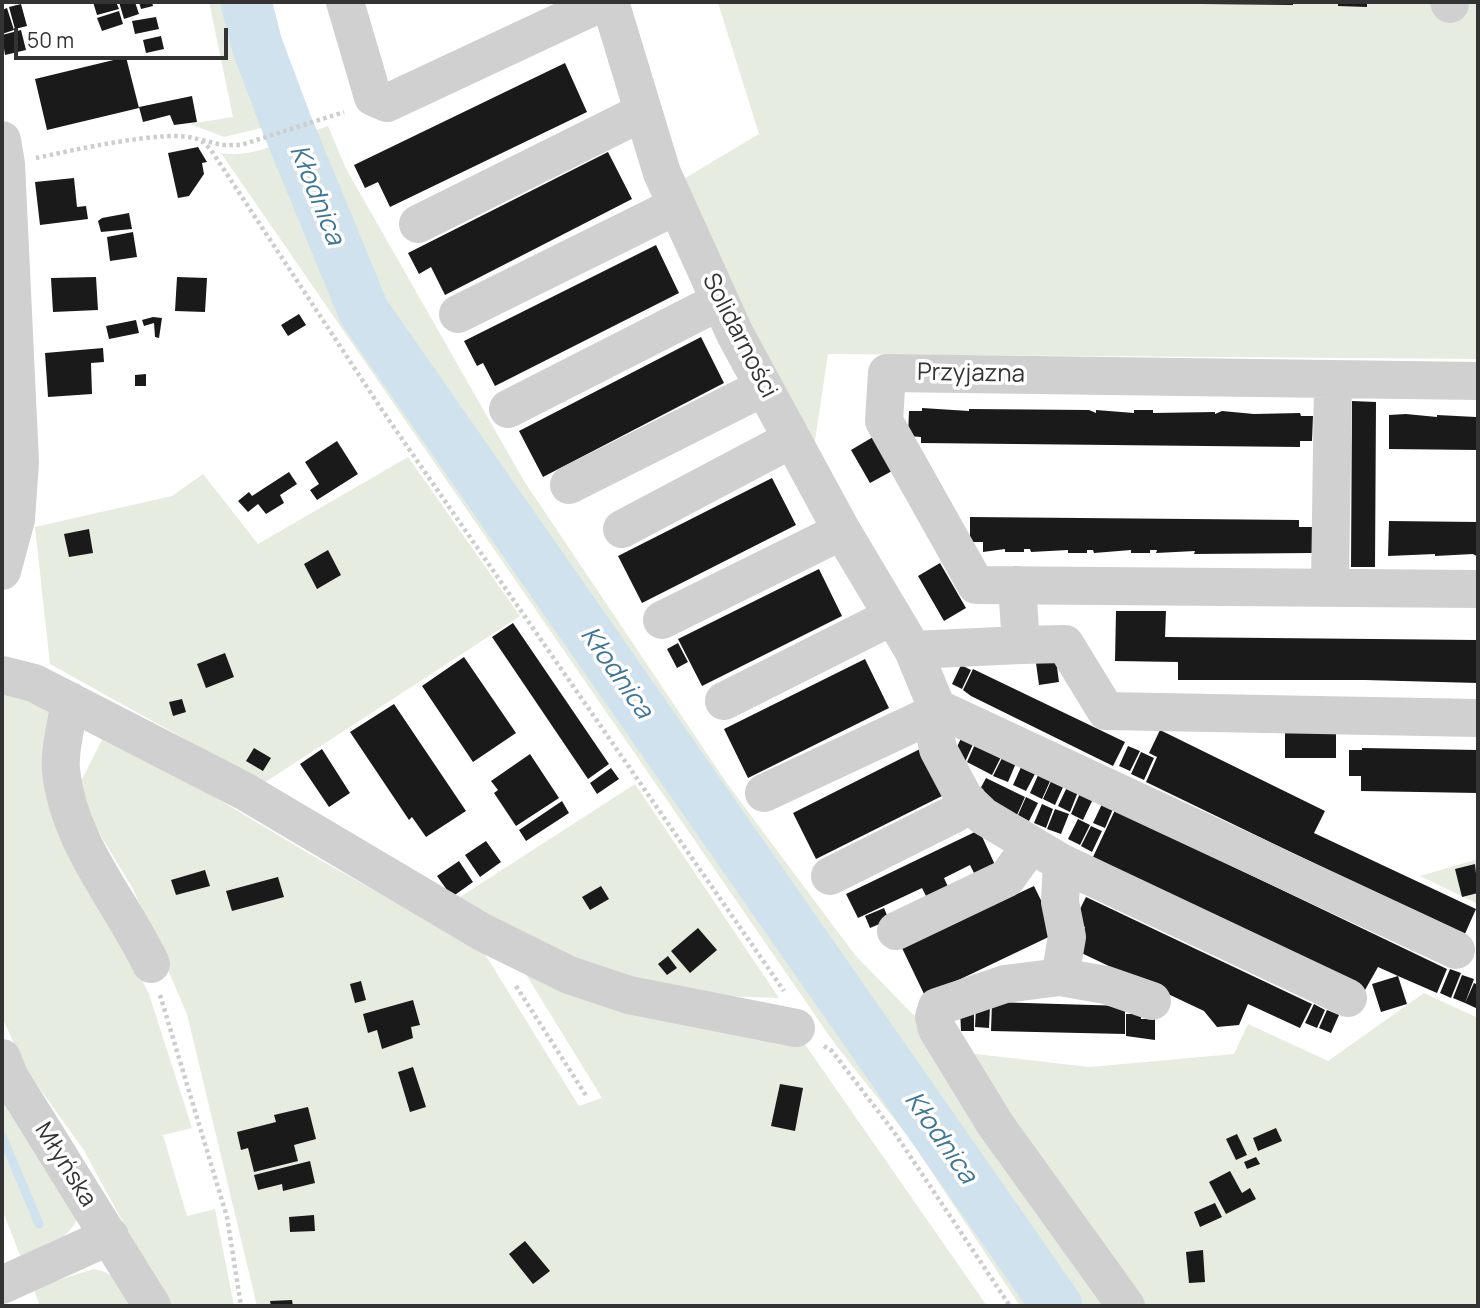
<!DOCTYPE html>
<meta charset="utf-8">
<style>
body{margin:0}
#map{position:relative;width:1480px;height:1308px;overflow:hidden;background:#fff;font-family:Manrope,sans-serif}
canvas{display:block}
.frame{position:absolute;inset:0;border:4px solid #333;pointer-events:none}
.scale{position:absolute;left:14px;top:28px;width:214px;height:32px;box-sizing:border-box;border:4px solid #333;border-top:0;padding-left:9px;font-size:21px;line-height:24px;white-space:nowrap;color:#333;-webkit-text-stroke:5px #fff;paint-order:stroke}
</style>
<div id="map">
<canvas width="1480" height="1308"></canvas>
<div class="frame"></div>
<div class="scale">50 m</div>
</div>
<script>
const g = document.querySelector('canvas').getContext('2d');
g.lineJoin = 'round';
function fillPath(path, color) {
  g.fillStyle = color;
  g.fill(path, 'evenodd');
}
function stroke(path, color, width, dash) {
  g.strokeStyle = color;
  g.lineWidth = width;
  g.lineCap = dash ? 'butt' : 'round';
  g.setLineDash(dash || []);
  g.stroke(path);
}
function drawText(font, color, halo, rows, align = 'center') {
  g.font = font + ' Manrope,sans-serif';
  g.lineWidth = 7;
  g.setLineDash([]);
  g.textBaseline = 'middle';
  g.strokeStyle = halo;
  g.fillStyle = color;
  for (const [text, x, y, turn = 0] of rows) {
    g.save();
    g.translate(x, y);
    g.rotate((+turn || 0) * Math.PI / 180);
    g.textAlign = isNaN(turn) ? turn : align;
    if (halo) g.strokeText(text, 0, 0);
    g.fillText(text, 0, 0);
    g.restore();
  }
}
fillPath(new Path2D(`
 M209,2H239L278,124L224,137L190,124L233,117Z
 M1461,2H1478V359L828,354L813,454L680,181L759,134L718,3Z
 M328,126L345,167L524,481L726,782L855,955L937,1039L1113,1306H1076L741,820L384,312L347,240L305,134Z
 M285,142L355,311L1048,1306H1020L910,1139L835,1044L221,153C243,157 265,149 285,142Z
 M408,457L520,616L264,783L50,664L35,527L172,496L203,474L258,544Z
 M2,687L58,708L102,900L149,994L192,1128L163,1135L187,1216L215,1209L234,1306H169L83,1149L25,1068L2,1017Z
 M106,732L313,856L483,951L579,1106L602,1098L516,958L804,1043L987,1306H257L187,1014L133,889L83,806L79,785Z
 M635,784L779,998L691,995L588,964L457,899Z
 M1478,859V904L1420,876Z
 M1424,993L1478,1018V1306H1136L949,1051L1090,1067L1234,1054L1248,1024L1328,1061Z
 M2,1101L77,1220C65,1242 44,1248 21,1258L2,1209Z
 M94,1269C116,1273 123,1288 134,1306H40L33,1288Z`), '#e6ecdf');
stroke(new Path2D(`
 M2,1136L39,1224`), '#cfe2ee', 9);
stroke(new Path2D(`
 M246,2L257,45L287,125L364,312L1057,1306`), '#cfe2ee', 51);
fillPath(new Path2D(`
 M93,2H116L119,9L97,15Z
 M119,2H135L139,14L124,19Z
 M139,2H152L153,6L141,9Z
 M1202,2H1293V5L1202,4Z
 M1338,2H1367V7L1338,6Z
 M21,4L27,26L15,29L9,7Z
 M7,8L14,30L2,34V10Z
 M119,11L123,24L102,31L97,18Z
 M156,17L159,29L135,34L132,21Z
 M21,30L26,50L5,55L2,35Z
 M161,36L164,49L146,53L143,40Z
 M126,57L139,108L47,130L35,79Z
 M565,63L587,112L390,207L378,182L365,188L354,165Z
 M192,96L197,122L174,125L170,115L143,122L139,107Z
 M198,147L207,162L202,163L204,174L189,196L178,198L168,153Z
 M608,152L632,199L445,295L431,267L419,274L408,253Z
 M74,178L77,207L86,206L88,219L40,225L35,182Z
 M129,213L132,229L101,232L98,221L102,218Z
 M133,232L137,257L110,261L107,237Z
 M656,245L679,293L495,386L483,363L477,366L464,341Z
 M96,277L98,310L53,312L51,278Z
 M177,277L207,278L205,312L175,311Z
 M299,314L306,325L288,336L281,325Z
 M153,317L162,318L159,338L155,337L154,323L144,326L142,320Z
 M136,320L139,333L109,339L106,326Z
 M701,337L724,383L543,477L519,431Z
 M103,348L104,362L91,363L92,394L48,397L45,353Z
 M146,374V386H135V375Z
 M1352,401L1376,402L1375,567H1351Z
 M922,408L969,411V409L1089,410L1096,413V410L1134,413V410H1153V413L1215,412V414L1222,411L1254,414L1300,413L1301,416H1313L1312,441H1300V447L921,443V437L908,436L909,411H922Z
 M1406,414L1437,417V415L1476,417L1478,415V450L1389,449V415Z
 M873,437L892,471L870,483L851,450Z
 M337,441L358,474L317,500L310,490L319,484L305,462Z
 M289,472L297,484L280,495L284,503L266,514L258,504L248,512L238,501L249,492L252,496Z
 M772,478L796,525L642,603L618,556Z
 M970,517L1299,520V527H1312V553L1194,554L1195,551L1156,553L1157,550H1150V553H1131V550L1094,553L1093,550H1087V553H1068V550L1031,552L1030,549H1024V552H1005V549L983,552V542H970Z
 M1389,521L1478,522V557L1473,554L1435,556V554L1388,556Z
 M89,529L93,553L69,557L64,534Z
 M328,550L341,575L317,589L304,564Z
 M940,563L966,608L944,621L918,576Z
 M819,569L842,616L702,686L678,639Z
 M1116,611H1166L1165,637L1478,640V683L1365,680H1178V662L1115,661Z
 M513,623L609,764L588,779L492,637Z
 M678,643L688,662L677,668L667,649Z
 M225,653L234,677L206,688L197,664Z
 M464,657L516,733L473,762L422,686Z
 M865,659L889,708L748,778L724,729Z
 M1056,660L1059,682L1039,685L1036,663Z
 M961,665L971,670L962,689L952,684Z
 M973,669L1125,742L1113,766L971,696L963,690Z
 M182,699L186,712L173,716L169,702Z
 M394,704L466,811L426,837L412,817L409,820L350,732Z
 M1160,730L1325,811L1314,833L1476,909L1464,936L1146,782L1157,757L1149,753Z
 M1285,733H1336V758H1285Z
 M962,736L974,742L965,762L953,756Z
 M976,742L1002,755L992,775L967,762Z
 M1128,746L1140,751L1130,771L1119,766Z
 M924,747L948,793L816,859L793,813Z
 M254,748L271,758L263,771L246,761Z
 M1362,748L1478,750V793L1361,791V776H1349V750H1362Z
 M322,749L350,793L329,807L300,764Z
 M1141,752L1154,758L1144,780L1131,774Z
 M530,754L559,798L516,826L494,793L498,790L491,781Z
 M1003,756L1016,763L1008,782L993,776Z
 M1022,765L1036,772L1026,791L1013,785Z
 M611,768L619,779L597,794L590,783Z
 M1039,773L1051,779L1042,799L1030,793Z
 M986,778L1025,797L1017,815L977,795Z
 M1052,779L1064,785L1055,805L1043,799Z
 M1067,787L1078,792L1070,812L1058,806Z
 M1080,793L1093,799L1083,820L1071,814Z
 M1026,797L1038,803L1029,821L1018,815Z
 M562,801L569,813L526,841L519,830Z
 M1042,804L1053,809L1046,828L1034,823Z
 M1102,804L1113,809L1105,828L1093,823Z
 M1055,809L1069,814L1061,834L1047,829Z
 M1115,810L1447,969L1437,993L1398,976L1407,1004L1381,1012L1372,984L1398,976L1378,967L1365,990L1093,857Z
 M1078,819L1090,825L1080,845L1068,839Z
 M1091,826L1102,831L1092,852L1081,846Z
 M979,830L996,867L976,877L970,865L944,878L949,889L928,900L922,888L858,918L846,894Z
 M486,841L501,862L480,877L465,855Z
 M459,861L473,882L452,897L437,876Z
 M1475,864L1478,893L1462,897L1455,869Z
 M205,870L210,886L176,895L171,880Z
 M278,877L284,897L232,911L226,891Z
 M601,886L609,899L590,910L582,897Z
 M1034,886L1057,933L925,996L902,948Z
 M1086,897L1312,1004L1300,1028L1248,1004L1239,1025L1217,1027L1204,1011L1075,950L1085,927L1074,921Z
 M884,908L889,920L870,928L865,916Z
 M698,928L717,950L690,973L671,951Z
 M668,956L677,968L667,975L658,964Z
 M1450,969L1461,973L1451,998L1440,993Z
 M1462,975L1474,979L1465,1003L1453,998Z
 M361,981L366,1000L355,1003L350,984Z
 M1474,983L1478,985V1009L1465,1003Z
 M413,1000L420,1025L411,1027L413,1038L382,1049L377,1030L368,1033L363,1014Z
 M992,1002L1125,1006V1034L991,1031Z
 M1314,1004L1325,1010L1317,1028L1305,1023Z
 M976,1006H990L989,1028L975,1027Z
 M960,1009L974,1010V1031H961Z
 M1327,1010L1339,1015L1331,1033L1319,1028Z
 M1126,1014H1141V1019H1155V1040L1126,1036Z
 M413,1067L426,1107L410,1112L398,1072Z
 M780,1084L803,1088L795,1131L771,1126Z
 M308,1107L316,1139L294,1145L298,1161L254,1172L248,1148L241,1150L237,1132L276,1122L274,1115Z
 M1276,1128L1282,1141L1258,1151L1253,1138Z
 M1237,1134L1247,1155L1236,1160L1226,1139Z
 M1256,1157L1260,1164L1247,1169L1244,1162Z
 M310,1161L315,1183L283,1191L282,1184L258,1190L254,1175Z
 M1230,1171L1242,1193L1250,1188L1256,1199L1226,1214L1209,1182Z
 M1215,1203L1222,1217L1200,1227L1194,1212Z
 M314,1215L315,1231L290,1232L289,1217Z
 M525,1241L550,1271L533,1284L509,1254Z
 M1203,1250L1205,1282L1189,1283L1186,1252Z
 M292,1300L293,1306H271L270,1301Z`), '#1a1a1a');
stroke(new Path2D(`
 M202,140L222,145H241L344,112
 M36,158C70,151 168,128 197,139C204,141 209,148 213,153L382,410L784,991
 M516,986L587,1097
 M160,995L227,1217L241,1306
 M824,1046L832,1051L894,1132L1010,1306`), '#cdcdcd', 4.5, [3.5, 3.5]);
stroke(new Path2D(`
 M345,2L373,97L387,103L603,2
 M610,2L662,173L735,334L842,531L913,650L937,708L1456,950
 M1449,2L1450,4
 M2,140L6,164L20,462L16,519L2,571
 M418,224L643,112
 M458,314L676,206
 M1478,381L887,373L884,421L976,585L1478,589
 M508,409L720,301
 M569,485L764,387
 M622,529L792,439
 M1017,585L1021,645L1065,644L1106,711L1478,718
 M1330,585L1333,379
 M662,620L842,531
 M913,650L1021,645
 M2,675L34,683L244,791L482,932L569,975L629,995L796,1028
 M70,701C67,723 59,749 61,770C68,843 121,901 151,964
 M724,701L893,616
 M937,708L931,715L938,749L964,798L983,816L1062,863L1348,998
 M764,793L931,715
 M1062,863L1060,902L1067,937L1060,977L1005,984L937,1007L934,1017L937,1029L995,1124L1126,1306
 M830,876L956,813L969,802
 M896,931L1007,878L1030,846
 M1060,977L1106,985L1152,1001
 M2,1058L9,1076L152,1306
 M2,1285L110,1236`), '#d0d0d0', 38);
drawText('24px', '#333', '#fff', [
 ["Solidarności",739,336,63],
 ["Przyjazna",971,374,1],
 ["Młyńska",65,1165,58]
]);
drawText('italic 26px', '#3f7597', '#fff', [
 ["Kłodnica",316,195,68],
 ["Kłodnica",616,673,55],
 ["Kłodnica",940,1138,55]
]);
</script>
